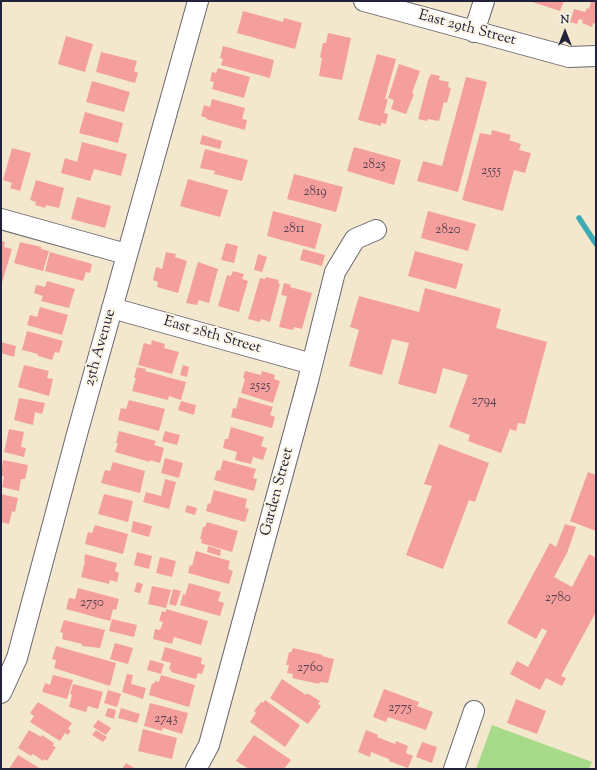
<!DOCTYPE html>
<style>
body{margin:0}
#map{position:relative;width:597px;height:770px;overflow:hidden;background:#f3e8ce;font-family:"Sorts Mill Goudy",serif}
canvas{display:block}
.frame{position:absolute;inset:0;border:2px solid #22223b;pointer-events:none}
.north{position:absolute;left:545px;top:12px;width:40px;height:40px;-webkit-text-stroke:3px #fcf5e5;paint-order:stroke;rotate:0deg;font-size:11px;font-weight:700;line-height:16px;text-align:center;color:#22223b}
.north::after{content:'';display:block;margin:auto;width:14px;height:18px;background:#22223b;clip-path:polygon(50% 0,100% 100%,50% 72%,0 100%)}
</style>
<div id="map">
<canvas width="597" height="770"></canvas>
<div class="frame"></div>
<div class="north">N</div>
</div>
<script>
const g = document.querySelector('canvas').getContext('2d');
g.lineJoin = 'round';
function fillPath(path, color) {
  g.fillStyle = color;
  g.fill(path, 'evenodd');
}
function stroke(path, color, width, dash) {
  g.strokeStyle = color;
  g.lineWidth = width;
  g.lineCap = dash ? 'butt' : 'round';
  g.setLineDash(dash || []);
  g.stroke(path);
}
function drawText(font, color, halo, rows, align = 'center') {
  g.font = font + ' "Sorts Mill Goudy",serif';
  g.lineWidth = 4;
  g.setLineDash([]);
  g.textBaseline = 'middle';
  g.strokeStyle = halo;
  g.fillStyle = color;
  for (const [text, x, y, turn = 0] of rows) {
    g.save();
    g.translate(x, y);
    g.rotate((+turn || 0) * Math.PI / 180);
    g.textAlign = isNaN(turn) ? turn : align;
    if (halo) g.strokeText(text, 0, 0);
    g.fillText(text, 0, 0);
    g.restore();
  }
}
fillPath(new Path2D(`
 M492,725L592,762L589,769H476Z`), '#a7da89');
stroke(new Path2D(`
 M579,218L596,244`), '#3aabb5', 5.5);
fillPath(new Path2D(`
 M529,1H564L560,11Z
 M591,1H596V24L593,23L592,27L582,23L583,20L579,19L577,24L570,22L574,9L585,12L587,8L589,9Z
 M243,11L283,22L284,18L302,23L295,49L237,33Z
 M328,33L351,38L342,80L319,76L322,58L320,57L323,43H326Z
 M66,36L93,44L85,72L58,64Z
 M223,46L274,60L270,78L221,65L223,59L220,58Z
 M101,52L137,61L134,71L138,73L135,83L96,72Z
 M377,54L396,59L385,99H388L384,113L388,114L386,124L381,123V126L358,120Z
 M399,64L420,71L412,93L414,94L406,114L391,109L394,100L388,98Z
 M218,68L250,77L244,98L212,89L214,82L210,81L212,72L216,73Z
 M431,74L440,76L439,80L449,82L448,87L451,88L447,103L444,102L439,121L428,119L427,121L418,119L429,77H430Z
 M466,77L487,82L458,192L417,181L423,161L442,166Z
 M92,81L130,92L124,112L86,102Z
 M212,99L245,108L242,119L247,120L245,130L206,119L207,118L201,116L204,105L210,107Z
 M85,112L123,123L118,143L79,133Z
 M492,130L511,135L509,140L521,144L519,150L531,153L525,173L514,170L503,211L462,200L480,133L491,135Z
 M202,135L222,141L220,149L200,144Z
 M82,142L127,154L121,176L94,169L90,181L61,173L65,158L77,162Z
 M354,147L401,160L394,185L347,171Z
 M12,148L31,153L20,191L10,188L12,183L3,180Z
 M205,149L248,160L242,181L214,174L215,171L200,168Z
 M294,174L343,187L336,212L287,199Z
 M188,179L228,190L220,217L180,206Z
 M36,180L64,188L59,208L46,205L45,208L35,205L36,202L30,200Z
 M77,197L111,206L105,228L71,219Z
 M273,211L322,224L315,249L267,236Z
 M428,211L476,224L468,251L421,238Z
 M1,241L5,242L4,247L12,249L1,286Z
 M20,242L41,247V249L49,251L43,271L14,263Z
 M226,243L238,246L234,263L221,260Z
 M303,249L325,255L322,266L300,260Z
 M415,251L463,264L456,289L408,276Z
 M50,252L92,264L90,273L86,272L83,281L45,271Z
 M166,252L176,254L175,257L187,261L178,293L157,287L158,282L153,280L156,267L162,269Z
 M258,254L267,257L262,272L254,270Z
 M198,262L218,269L209,303L199,300L197,305L186,303Z
 M233,271L244,274L242,279L248,281L239,312L218,306L227,275L231,276Z
 M266,277L279,280L278,283L280,284L270,322L261,319L260,322L248,319L260,278L265,279Z
 M47,281L75,289L69,308L41,301L43,296L34,293L36,285L45,287Z
 M284,283L291,285L290,287L312,293L302,329L294,327L293,330L279,327L287,296L281,295Z
 M425,288L501,309L496,328L547,342L525,424L518,423L516,431L510,429L501,453L468,441L470,435L449,427L468,375L443,368L436,394L398,384L409,343L392,339L382,375L349,366L359,330L350,327L359,296L419,312Z
 M40,307L68,315L62,335L27,325L30,315L37,317Z
 M27,331L63,341L59,353L55,352L52,360L38,356V354L22,350Z
 M152,340L165,344L164,348L179,352L172,374L138,365L144,343L151,345Z
 M1,342L16,346L14,357L1,353Z
 M24,365L49,371L47,378L53,379L49,396L18,387Z
 M183,365L189,367L187,377L180,375Z
 M137,367L146,369L145,371L186,382L181,400L169,396L168,400L132,391L136,378H134Z
 M245,371L261,375L262,371L275,375L274,379L280,381L273,403L241,393L245,379L243,378Z
 M239,397L273,407L270,415L275,417L272,428L231,417L233,408L236,409Z
 M19,398L45,403L42,414L35,412L33,425L14,420Z
 M129,400L165,409L159,431L118,420L121,408L126,409Z
 M181,401L196,405L194,415L178,410Z
 M231,427L264,437L261,446L267,448L263,460L253,457L251,464L235,460L237,452L223,448L225,439H228Z
 M9,429L24,432L21,447L26,448L24,457L4,452Z
 M119,431L156,441L154,445L164,448L160,463L150,460V462L115,452L118,443H116Z
 M165,431L180,435L177,445L162,441Z
 M439,444L489,463L475,502L469,500L443,569L406,555L432,486L424,484Z
 M165,458L183,463L179,478L161,473Z
 M3,460L28,465L25,479H21L19,491L2,487L4,476H1Z
 M223,460L256,469L253,478L257,479L254,491L214,480L217,470L220,471Z
 M113,462L145,471L140,493L101,483L105,470L110,471Z
 M588,472L596,475V531L570,521Z
 M165,479L176,482L169,509L143,502L146,492L161,496Z
 M214,490L247,499L245,508L249,509L245,522L206,511L208,503L210,504Z
 M1,494L18,498L15,512L12,511L9,524L1,522Z
 M104,494L133,501L128,522L98,514Z
 M187,505L197,508L195,515L185,512Z
 M133,521L152,526L149,537L131,532Z
 M207,522L238,531L232,552L201,543L202,539H200L203,527H205Z
 M565,524L576,527L567,553L554,577L572,587L589,554L596,558V612L561,676L566,678L562,686L546,678L540,690L510,674L517,661L528,667L547,631L542,628L536,639L507,623L550,543L556,547Z
 M95,525L128,534L123,554L85,544L88,532L92,533Z
 M208,546L221,550L220,556L207,552Z
 M196,551L230,561L228,569L233,571L229,584L188,573L190,565L192,566Z
 M137,552L152,556L149,569L134,565Z
 M85,554L117,563L115,571L119,573L117,582L110,580L109,584L81,577L85,561H84Z
 M160,557L176,561L172,577L156,573Z
 M137,582L143,584L140,593L134,592Z
 M189,583L221,592L218,601L224,603L220,616L180,605L183,594L185,595Z
 M152,586L171,590L166,608L148,604Z
 M78,588L119,599L116,610L113,609L110,621L66,609L69,598L75,599Z
 M173,589L181,591L176,606L169,604Z
 M166,609L208,621L201,645L174,637L172,644L153,639L155,629L160,630L163,622L159,621L162,611L166,612Z
 M112,619L137,625L134,637L109,631Z
 M64,620L105,630L100,648L82,646V644L62,639L63,633L60,632Z
 M115,643L133,648L128,664L110,659Z
 M56,646L116,663L110,686L54,668L56,660L52,659Z
 M165,647L202,658L201,664L205,665L202,674L198,673L196,679L171,672V670L169,669L171,663L161,660Z
 M293,648L323,655L322,656L334,659L328,683L320,682L319,684L292,678L293,674L287,673L289,665H286L289,652H291Z
 M150,660L164,664L161,674L147,670Z
 M127,674L133,675L131,684L146,688L143,699L122,692Z
 M53,675L73,680L67,699L42,692L45,683L50,685Z
 M161,675L195,685L189,707L149,695L152,683L154,684L155,681L159,682Z
 M282,679L306,695L307,693L320,701L318,704L321,706L308,724L270,698Z
 M73,684L103,692L98,709L88,706L86,712L69,707L72,695L70,694Z
 M384,689L419,702L417,706L433,712L426,730L388,717L386,722L373,717Z
 M108,690L121,694L117,707L104,703Z
 M516,699L546,711L537,734L507,723Z
 M265,700L300,725L285,747L250,722L256,713L254,711L261,702L263,703Z
 M38,702L72,723L68,729L71,731L68,735L65,733L60,741L30,722L34,716L30,713Z
 M150,703L188,713L182,734L163,728L162,731L144,726Z
 M108,708L116,710L114,719L105,716Z
 M121,708L140,714L137,723L118,718Z
 M98,720L111,728L106,735L93,727Z
 M143,729L177,738L172,759L138,751Z
 M29,730L41,737L42,735L54,743L53,746L56,747L47,761L44,759L43,761L33,754L31,756L18,748Z
 M96,730L107,737L103,742L92,735Z
 M366,730L378,735L377,737L395,744L396,741L408,746L406,753L413,756L408,768L389,761V759L371,752L370,757L358,752Z
 M254,735L291,760L284,769H249L236,761Z
 M422,742L437,747L432,763L416,757Z
 M18,755L41,769H9Z
 M126,763L136,769H122Z`), '#f49f9b');
const minor = new Path2D(`
 M364,1L569,57L596,56
 M474,32L484,1
 M1,219L126,254
 M112,308L312,364
 M1,693L17,658L77,434L198,1
 M196,769L209,745L308,381L335,272L355,239L376,230
 M454,769L474,711`);
stroke(minor, '#6b676e', 22);
stroke(minor, '#fff', 20);
drawText('13px', '#564153', null, [
 ["2825",374,166],
 ["2555",491,172],
 ["2819",315,193],
 ["2811",294,230],
 ["2820",448,231],
 ["2525",260,387],
 ["2794",484,402],
 ["2780",558,599],
 ["2750",92,604],
 ["2760",310,669],
 ["2775",400,709],
 ["2743",166,720]
]);
drawText('15px', '#22223b', '#fcf5e5', [
 ["East 29th Street",467,29,15],
 ["East 28th Street",212,336,16],
 ["25th Avenue",101,348,-74],
 ["Garden Street",278,492,-75]
]);
</script>
